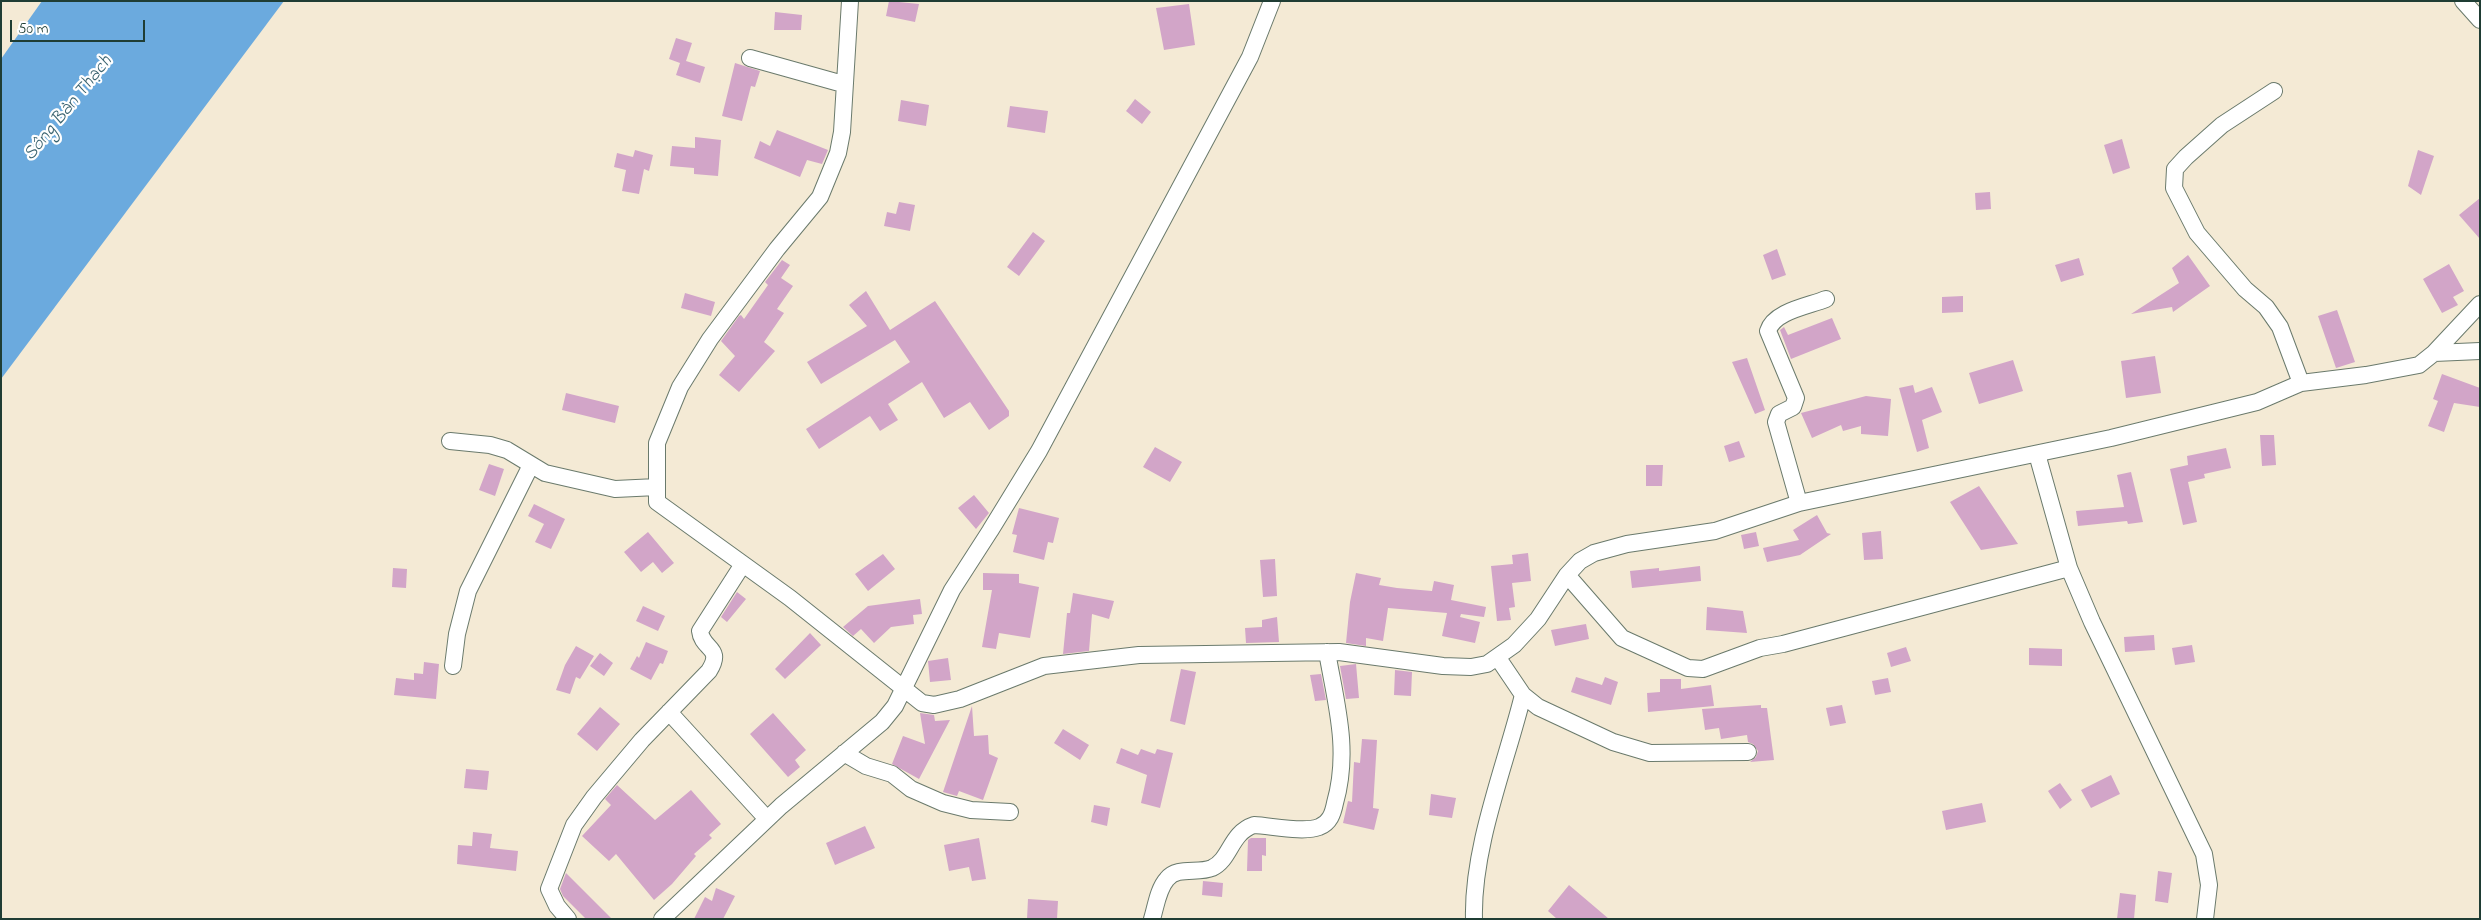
<!DOCTYPE html>
<meta charset="utf-8">
<style>
body{margin:0}
#map{position:relative;width:2481px;height:920px;overflow:hidden;background:#f4ead5;font-family:"Indie Flower",sans-serif}
canvas{display:block}
.frame{position:absolute;inset:0;border:2px solid #1f3d34;pointer-events:none}
.scale{position:absolute;left:10px;top:20px;width:135px;height:22px;box-sizing:border-box;border:2px solid #1f3d34;border-top:0;padding-left:6px;font-size:15px;line-height:18px;white-space:nowrap;color:#1f3d34;-webkit-text-stroke:4px #fff;paint-order:stroke}
</style>
<div id="map">
<canvas width="2481" height="920"></canvas>
<div class="frame"></div>
<div class="scale">50 m</div>
</div>
<script>
const g = document.querySelector('canvas').getContext('2d');
g.lineJoin = 'round';
function fillPath(path, color) {
  g.fillStyle = color;
  g.fill(path, 'evenodd');
}
function stroke(path, color, width, dash) {
  g.strokeStyle = color;
  g.lineWidth = width;
  g.lineCap = dash ? 'butt' : 'round';
  g.setLineDash(dash || []);
  g.stroke(path);
}
function drawText(font, color, halo, rows, align = 'center') {
  g.font = font + ' "Indie Flower",sans-serif';
  g.lineWidth = 4.5;
  g.setLineDash([]);
  g.textBaseline = 'middle';
  g.strokeStyle = halo;
  g.fillStyle = color;
  for (const [text, x, y, turn = 0] of rows) {
    g.save();
    g.translate(x, y);
    g.rotate((+turn || 0) * Math.PI / 180);
    g.textAlign = isNaN(turn) ? turn : align;
    if (halo) g.strokeText(text, 0, 0);
    g.fillText(text, 0, 0);
    g.restore();
  }
}
fillPath(new Path2D(`
 M42,1H284L1,379V59Z`), '#6baade');
fillPath(new Path2D(`
 M889,1L919,4L915,22L886,16Z
 M1189,4L1195,45L1164,50L1156,8Z
 M775,12L802,15L801,30H774Z
 M676,38L692,43L686,61L705,67L700,83L676,75L680,63L669,59Z
 M735,63L760,71L755,87L751,86L742,121L722,116Z
 M1135,99L1151,112L1142,124L1126,111Z
 M901,100L929,105L926,126L898,121Z
 M1010,106L1048,111L1045,133L1007,127Z
 M777,130L828,150L822,164L807,160L800,177L754,158L760,141L770,146Z
 M695,137L721,140L718,176L694,174V168L670,166L672,146L695,148Z
 M2122,139L2130,168L2113,174L2104,145Z
 M635,150L653,155L649,171L644,169L639,194L622,191L626,170L614,167L617,153L633,157Z
 M2418,150L2434,156L2421,195L2408,186Z
 M1990,192L1991,209L1976,210L1975,193Z
 M2480,198V239L2459,215Z
 M899,202L915,205L910,231L884,226L887,212L896,214Z
 M1033,232L1045,241L1019,276L1007,267Z
 M1777,249L1786,275L1772,280L1763,255Z
 M2188,255L2210,286L2173,312L2172,307L2131,314L2179,283L2172,268Z
 M2079,258L2084,275L2061,282L2055,265Z
 M782,260L790,265L781,278L793,286L777,309L784,313L764,342L775,351L739,392L719,375L735,356L721,341L739,316L741,315L744,319L768,285L765,282Z
 M2449,264L2464,291L2453,297L2458,305L2442,313L2423,279Z
 M866,291L890,330L935,301L1009,411V416L989,430L970,402L944,418L922,382L888,404L898,420L880,431L870,416L819,449L806,429L910,362L895,340L821,384L807,362L867,326L849,305Z
 M685,293L715,302L711,316L681,308Z
 M1963,296V312L1942,313V297Z
 M2337,310L2355,362L2336,368L2318,316Z
 M1832,318L1841,339L1791,359L1780,330L1784,327L1788,335Z
 M2155,356L2161,393L2126,398L2121,361Z
 M1747,358L1765,410L1755,414L1732,362Z
 M2013,360L2023,391L1979,404L1969,373Z
 M2442,374L2480,388V407L2454,403L2444,432L2428,426L2438,401L2433,399Z
 M1913,385L1915,393L1932,387L1942,412L1922,420L1929,448L1917,452L1899,388Z
 M566,393L619,406L615,423L562,410Z
 M1866,396L1891,399L1888,436L1861,434V426L1843,431L1841,425L1812,438L1801,413Z
 M2260,435H2274L2276,465L2262,466Z
 M1739,441L1745,457L1729,462L1724,446Z
 M1155,447L1182,462L1170,482L1143,467Z
 M2226,448L2231,468L2204,474L2205,478L2188,482L2197,522L2183,525L2170,469L2188,465L2187,456Z
 M489,464L504,469L495,496L479,490Z
 M1646,465H1663L1662,486H1646Z
 M2131,472L2143,522L2128,524L2127,521L2078,526L2076,511L2124,507L2117,475Z
 M1979,486L2018,544L1981,550L1950,502Z
 M974,495L989,513L976,529L958,508Z
 M534,504L565,519L551,549L535,542L544,524L528,516Z
 M1019,508L1059,518L1053,543L1048,542L1044,560L1013,552L1017,535L1012,534Z
 M1817,515L1827,533L1831,534L1800,555L1767,562L1763,548L1799,540L1793,530Z
 M1881,531L1883,559L1864,560L1862,533Z
 M648,532L674,563L662,573L653,562L641,572L624,552Z
 M1756,532L1759,546L1744,549L1741,535Z
 M1528,553L1531,581L1512,583L1515,607L1509,608L1511,620L1497,621L1491,566L1513,564L1512,555Z
 M883,554L895,569L868,591L855,574Z
 M1275,559L1277,596L1263,597L1260,560Z
 M1700,566L1701,581L1632,588L1630,571L1659,568V571Z
 M393,568L407,569L406,588L392,587Z
 M983,573L1019,574V583L1039,587L1030,638L999,633L996,649L982,647L992,590H983Z
 M1356,573L1381,578L1379,585L1397,588L1432,591L1434,581L1454,585L1451,600L1486,607L1484,617L1461,614L1460,617L1480,622L1475,643L1442,636L1447,613L1388,608L1383,641L1366,638V646L1346,643L1350,602Z
 M737,592L746,599L727,622L721,617Z
 M1073,593L1114,601L1109,619L1092,614L1089,651L1063,654L1067,613H1070Z
 M920,599L922,614L913,615L914,624L891,627L874,643L861,629L853,636L843,627L868,606Z
 M643,606L665,616L658,631L636,621Z
 M1707,607L1743,611L1747,633L1706,630Z
 M1277,617L1279,642L1246,643L1245,628L1262,627V620Z
 M1586,624L1589,639L1555,646L1551,630Z
 M810,633L821,645L785,679L775,669Z
 M2154,635L2155,650L2125,652L2124,637Z
 M646,642L668,651L663,664L660,663L651,680L630,669L637,656L639,658Z
 M2192,645L2195,662L2175,665L2172,648Z
 M576,646L594,656L580,679L576,677L570,694L556,690L565,665Z
 M1906,647L1911,661L1891,667L1887,653Z
 M2029,648L2062,649V666L2029,665Z
 M600,653L613,663L604,676L590,666Z
 M948,658L951,680L930,682L928,661Z
 M424,662L439,664L436,699L394,695L396,678L414,680V673L423,674Z
 M1356,664L1359,698L1346,699L1340,666Z
 M1181,669L1196,672L1185,725L1170,721Z
 M1395,670L1412,672L1411,696L1394,695Z
 M1321,674L1326,700L1315,701L1310,675Z
 M1576,677L1602,685L1605,677L1618,682L1611,705L1571,692Z
 M1888,678L1891,692L1875,695L1872,681Z
 M1660,679H1681V689L1711,685L1714,706L1648,712L1647,693L1660,692Z
 M1761,705V708H1767L1774,760L1750,762L1756,757L1758,751L1753,744L1748,742L1747,735L1721,739L1719,728L1705,730L1702,709Z
 M1842,705L1846,723L1830,726L1826,708Z
 M972,706L974,736L988,735L989,754L998,758L983,800L959,791L957,796L943,792Z
 M600,707L620,724L597,751L577,734Z
 M773,713L806,750L795,760L800,767L788,777L750,734Z
 M920,713L934,715L935,721L950,720L919,779L892,764L903,736L925,744Z
 M1063,729L1089,745L1080,760L1054,743Z
 M1362,739L1377,740L1373,808L1379,809L1374,830L1343,823L1348,801L1352,802L1354,762L1360,763Z
 M1121,748L1138,755L1141,749L1155,754L1157,749L1173,753L1160,808L1141,803L1147,775L1116,763Z
 M466,769L489,771L487,790L464,788Z
 M2111,775L2120,794L2091,808L2081,790Z
 M2060,783L2072,800L2060,809L2048,791Z
 M617,785L655,820L691,790L721,824L709,835L712,838L694,854L696,856L672,884L654,900L616,854L609,861L582,836L611,805L605,799Z
 M1431,794L1456,798L1452,818L1429,815Z
 M1982,803L1986,822L1946,830L1942,811Z
 M1094,805L1110,808L1107,826L1091,822Z
 M865,826L875,848L835,865L826,843Z
 M473,832L492,834L490,848L518,851L516,871L457,864L458,845L472,846Z
 M979,838L986,879L972,881L969,867L949,871L944,845Z
 M1251,838H1266V856L1262,855V871H1247L1248,840Z
 M2158,871L2172,873L2168,903L2155,901Z
 M566,873L612,919H586L563,896L560,889Z
 M1203,881L1223,883L1222,897L1202,895Z
 M1569,885L1609,919H1557L1548,911Z
 M716,888L735,896L723,919H694L705,897L712,901Z
 M2120,893L2136,895L2134,919H2117Z
 M1028,899L1058,901L1057,919H1027Z`), '#d2a5c8');
const street = new Path2D(`
 M850,1L842,132L838,153L820,197L777,249L710,339L680,387L657,443V502L790,598L922,703L934,705L960,699L1044,666L1139,655L1339,652L1443,666L1471,667L1487,664L1514,645L1538,619L1567,575L1580,561L1594,553L1627,544L1715,531L1799,503L2111,438L2257,402L2301,383L2366,375L2419,365L2434,353L2480,351
 M2463,1L2480,20
 M750,58L843,84
 M2274,91L2222,125L2186,157L2175,169L2174,188L2197,233L2245,289L2266,307L2280,327L2301,383
 M2434,353L2480,304
 M450,441L490,445L507,450L545,473L615,489L657,487
 M2037,454L2069,568L2092,622L2204,854L2209,885L2205,919
 M1799,503L1776,422L1779,414L1793,407L1796,398L1768,331C1774,311 1809,306 1826,299
 M1567,575L1622,638L1688,668L1703,669L1760,648L1783,644L2069,568
 M1498,658L1523,695L1538,707L1613,742L1650,753L1748,752
 M453,666L457,634L468,591L531,465
 M669,712L767,819
 M844,753L866,766L892,774L911,789L943,803L971,810L1010,812
 M568,919L557,906L549,889L574,825L594,797L642,740L709,671C724,647 702,650 700,631L743,564
 M662,919L781,806L882,722L895,706L952,590L990,531L1039,451L1250,57L1272,1
 M1152,919C1156,906 1158,889 1167,879C1177,866 1198,874 1212,868C1231,859 1230,833 1254,825C1272,826 1304,833 1319,827C1330,823 1333,813 1335,803C1350,750 1336,704 1327,652
 M1474,919C1472,847 1506,764 1523,695`);
stroke(street, '#6a7a6c', 18);
stroke(street, '#fff', 16);
drawText('italic 19px', '#3a6370', '#fff', [
 ["Sông Bàn Thạch",69,109,-51]
]);
</script>
